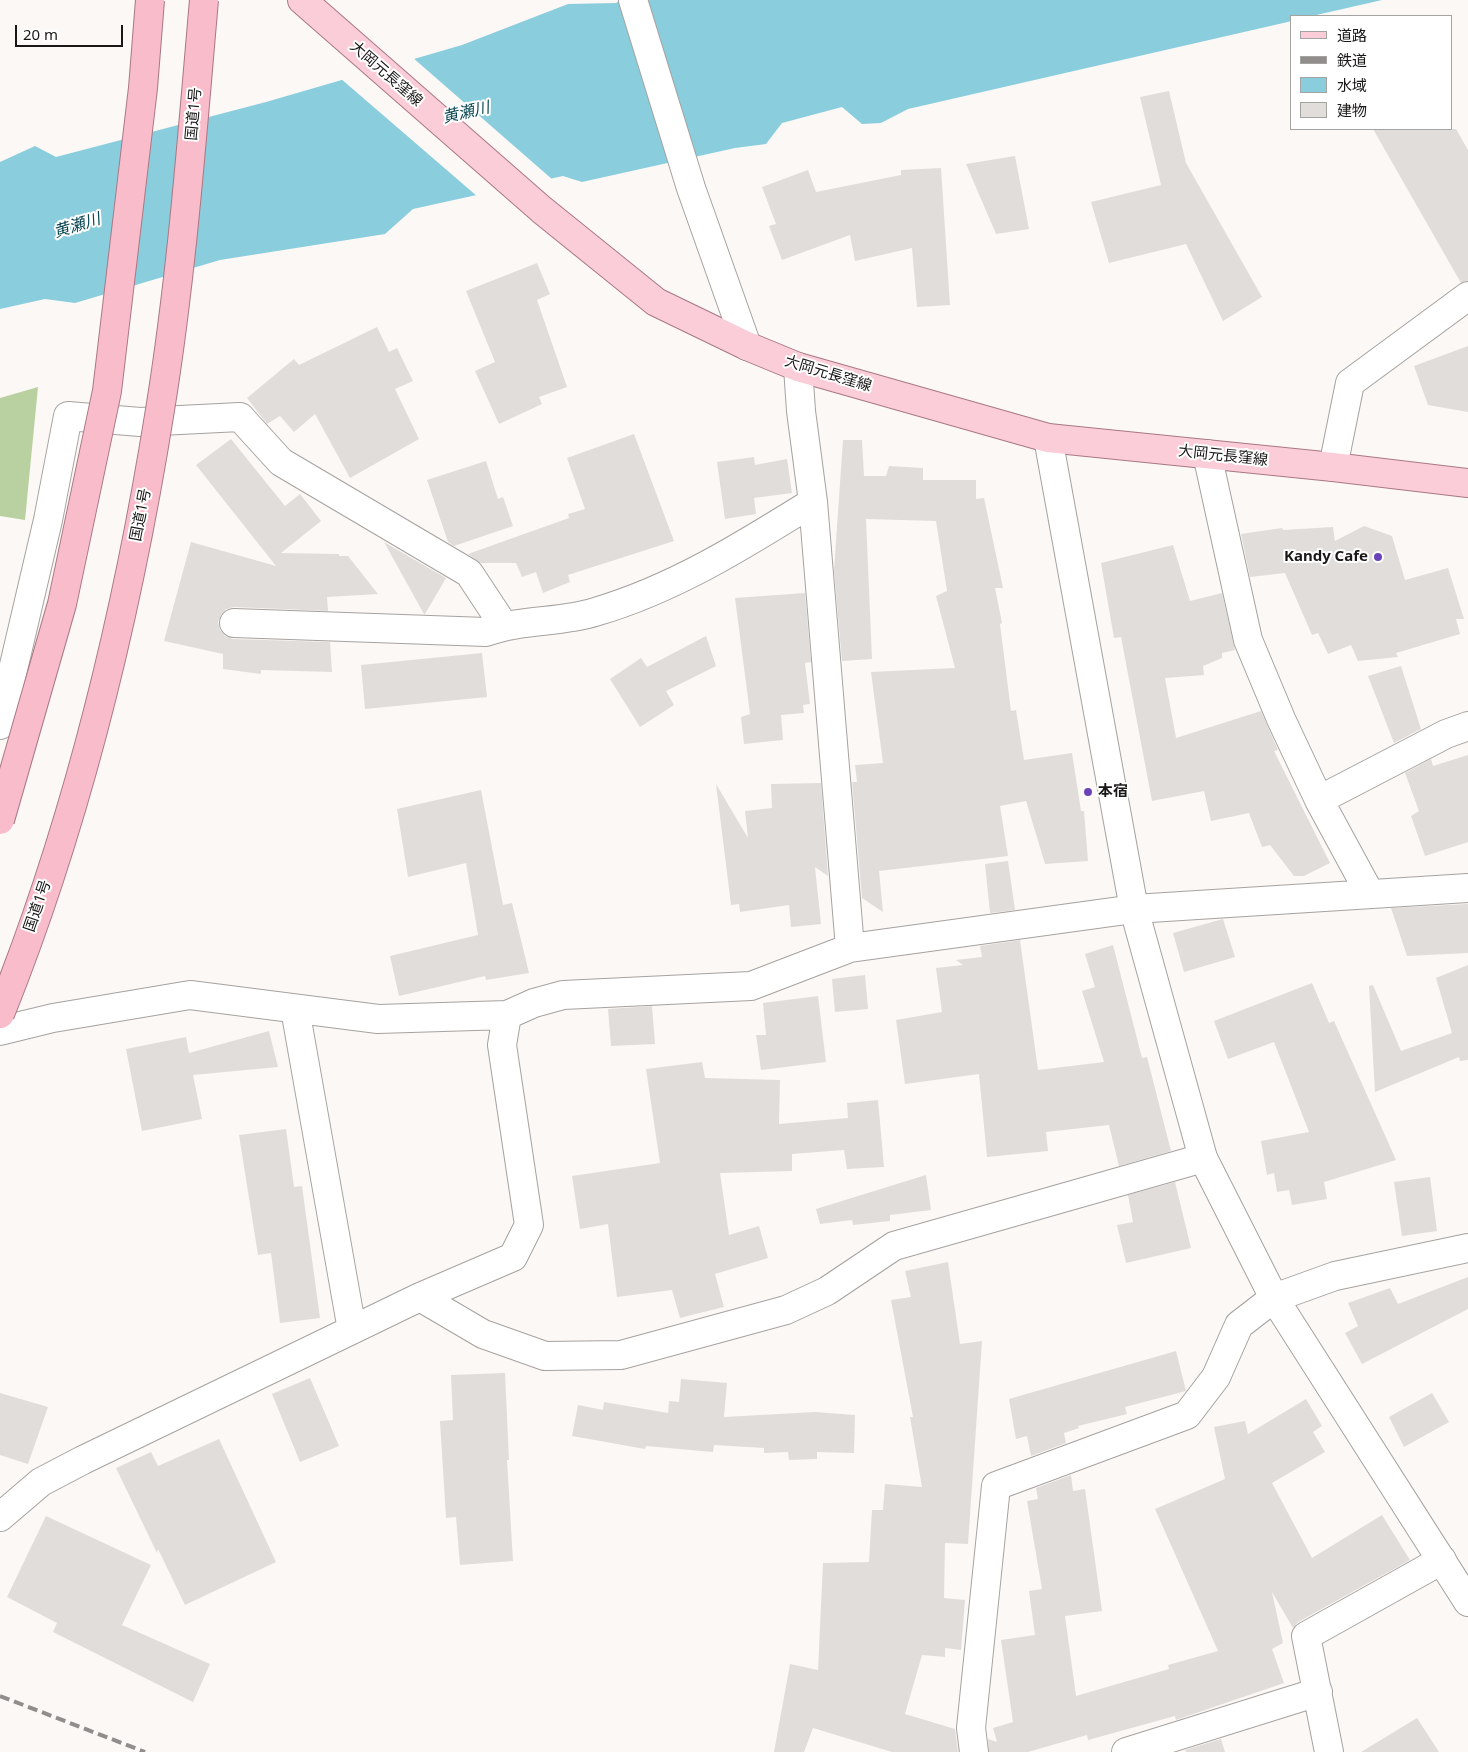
<!DOCTYPE html>
<meta charset="utf-8">
<style>
body{margin:0}
#map{position:relative;width:1468px;height:1752px;overflow:hidden;background:#fcf8f6;font-family:"Noto Sans","Noto Sans JP",sans-serif}
canvas{display:block}
.legend{position:absolute;left:1290px;top:15px;width:162px;height:115px;box-sizing:border-box;background:#fff;border:1px solid #a3a3a2;margin:0;padding:6px 9px;list-style:none;font-size:15px;color:#191817}
.legend li{display:flex;align-items:center;gap:10px;height:25px}
.legend b{width:25px;border:1px solid #a3a3a2}
.scale{position:absolute;left:15px;top:25px;width:108px;height:22px;box-sizing:border-box;border:2px solid #191817;border-top:0;padding-left:6px;font-size:15px;line-height:18px;white-space:nowrap;color:#191817;-webkit-text-stroke:4px #fff;paint-order:stroke}
</style>
<div id="map">
<canvas width="1468" height="1752"></canvas>
<ul class="legend">
<li><b style="height:6px;background:#facdd8"></b>道路</li>
<li><b style="height:6px;background:#908d8c"></b>鉄道</li>
<li><b style="height:14px;background:#8acddd"></b>水域</li>
<li><b style="height:14px;background:#e1dddb"></b>建物</li>
</ul>
<div class="scale">20 m</div>
</div>
<script>
const g = document.querySelector('canvas').getContext('2d');
g.lineJoin = 'round';
function fillPath(path, color) {
  g.fillStyle = color;
  g.fill(path, 'evenodd');
}
function stroke(path, color, width, dash) {
  g.strokeStyle = color;
  g.lineWidth = width;
  g.lineCap = dash ? 'butt' : 'round';
  g.setLineDash(dash || []);
  g.stroke(path);
}
function drawText(font, color, halo, rows, align = 'center') {
  g.font = font + ' "Noto Sans","Noto Sans JP",sans-serif';
  g.lineWidth = 4;
  g.setLineDash([]);
  g.textBaseline = 'middle';
  g.strokeStyle = halo;
  g.fillStyle = color;
  for (const [text, x, y, turn = 0] of rows) {
    g.save();
    g.translate(x, y);
    g.rotate((+turn || 0) * Math.PI / 180);
    g.textAlign = isNaN(turn) ? turn : align;
    if (halo) g.strokeText(text, 0, 0);
    g.fillText(text, 0, 0);
    g.restore();
  }
}
fillPath(new Path2D(`
 M38,387L25,520L0,516V398Z`), '#b9d1a0');
fillPath(new Path2D(`
 M620,0H1382L1312,16H1292V21L908,109L881,123L862,124L842,107L782,123L766,144L735,148L582,182L563,176L413,209L385,234L220,260L75,303L45,299L0,309V162L35,146L56,157L266,102L462,45L568,4L616,3Z`), '#8acddd');
fillPath(new Path2D(`
 M412,57L553,180L478,197L340,78Z`), '#fcf8f6');
fillPath(new Path2D(`
 M1169,91L1186,163L1262,297L1223,321L1186,244L1109,263L1091,202L1161,185L1140,97Z
 M1373,129H1456L1468,150V281L1461,283Z
 M1015,156L1029,229L996,234L966,164Z
 M941,168L950,305L917,307L912,248L855,261L850,235L782,260L769,226L776,224L762,187L808,170L816,192L901,175V170Z
 M537,263L550,294L537,300L567,387L539,397L542,404L499,424L475,371L495,362L466,291Z
 M377,327L389,352L397,348L413,381L395,389L419,439L350,478L315,414L294,432L280,416L267,424L247,398L294,359L299,365Z
 M1468,346V412L1428,405L1414,366Z
 M634,434L674,541L568,575L570,582L543,593L536,572L522,577L516,563H481L468,554L569,518L568,514L585,509L567,458Z
 M231,439L285,506L300,494L321,521L281,553L339,554V556H348L378,594L327,597L328,611L234,607L226,609L221,615L218,622L220,630L225,636L233,639L330,642L332,672L261,670V674L223,669V654L164,641L191,542L276,566L196,465Z
 M843,440H862L864,476H886L889,466L923,468V480H976V499L984,498L1003,588H995L1002,623L1000,624L1011,711L1016,710L1024,760L1072,753L1081,811H1084L1088,861L1045,864L1026,801L1000,806L1008,856L879,871L883,912L862,898L852,782H857L855,765L883,763L871,672L955,668L936,596L947,591L936,521L866,519L872,659L842,661L834,570Z
 M754,457L755,465L787,459L792,493L754,498L756,514L725,519L717,462Z
 M486,461L498,499L503,497L513,526L454,546L448,542L427,480Z
 M1364,526L1392,536L1405,580L1448,568L1464,619H1456L1460,634L1396,653L1398,657L1358,661L1351,645L1328,654L1318,633L1312,635L1285,573L1250,577L1241,534L1282,528L1283,530L1333,527L1335,541Z
 M384,542L446,578L425,614H424Z
 M1173,545L1190,601L1222,593L1235,650L1222,653V658L1203,666L1204,675L1165,678L1176,738L1261,711L1278,750L1274,751L1330,863L1304,876H1294L1270,845L1262,847L1249,813L1211,821L1204,791L1152,801L1121,637L1114,638L1101,563Z
 M805,593L811,662L805,663L810,704L803,705L804,713L781,715L783,740L744,744L741,717L750,714L735,598Z
 M706,636L716,666L666,691L674,705L640,727L610,679L641,658L647,667Z
 M482,653L487,697L365,709L361,665Z
 M1401,666L1421,729L1394,743L1368,676Z
 M1468,755V842L1425,856L1411,816L1419,811L1405,773L1431,759L1433,766Z
 M821,783L828,876L815,867L821,924L791,927L789,905L740,912L739,904L731,905L716,784L748,838L745,811L772,808L771,784Z
 M481,790L503,905L512,903L529,973L486,980L485,976L399,996L390,956L478,935L466,863L408,877L397,809Z
 M1008,861L1015,910L990,913L985,864Z
 M1468,904V953L1407,956L1391,908Z
 M1223,919L1235,957L1184,972L1173,933Z
 M1020,940L1038,1070L1104,1062L1082,991L1095,987L1085,954L1113,945L1142,1058L1147,1057L1171,1151L1119,1166L1109,1125L1046,1132L1048,1151L987,1157L979,1074L905,1084L896,1020L942,1012L936,968L963,965L956,960L982,957L980,946Z
 M1468,965V1060L1460,1061L1459,1057L1375,1092L1369,986L1373,985L1401,1051L1452,1033L1436,978Z
 M865,975L868,1009L835,1012L832,979Z
 M1312,983L1329,1023L1334,1021L1396,1160L1324,1182L1327,1199L1292,1205L1289,1190L1277,1192L1274,1173L1267,1175L1261,1141L1309,1132L1274,1042L1228,1059L1214,1021Z
 M818,996L826,1062L761,1070L756,1035H766L763,1003Z
 M652,1006L655,1044L611,1046L608,1009Z
 M269,1031L278,1067L193,1075L202,1119L142,1131L126,1049L186,1037L189,1053Z
 M702,1062L705,1078L780,1080L779,1124L848,1118L847,1103L878,1100L884,1167L847,1169L844,1150L792,1154V1171L720,1173L729,1235L759,1226L768,1258L715,1274L724,1307L680,1318L672,1290L617,1297L608,1224L580,1229L572,1176L660,1163L646,1069Z
 M286,1129L294,1187L302,1186L320,1318L280,1323L271,1253L258,1255L239,1135Z
 M926,1175L931,1210L890,1215V1221L853,1225L852,1220L820,1224L816,1209Z
 M1430,1177L1437,1231L1402,1236L1394,1182Z
 M1175,1182L1191,1248L1126,1263L1117,1225L1133,1222L1128,1195Z
 M948,1262L960,1344L982,1341L968,1544L945,1543L944,1598L965,1600L961,1650L945,1648V1657L922,1655L905,1714L955,1729L958,1752H892L813,1728L804,1752H774L790,1664L818,1670L823,1563L869,1562L872,1510H883L885,1484L922,1487L910,1417H913L891,1300L911,1297L905,1271Z
 M1468,1277V1309L1362,1364L1345,1333L1358,1326L1348,1303L1390,1288L1398,1304Z
 M1176,1351L1186,1391L1125,1407L1127,1414L1078,1426L1079,1428L1064,1433L1066,1443L1031,1456L1027,1436L1016,1439L1009,1399Z
 M505,1373L509,1460H507L513,1561L460,1565L456,1517L446,1518L440,1421L453,1420L451,1375Z
 M310,1378L339,1446L300,1462L272,1394Z
 M681,1379L727,1383L724,1417L815,1412L855,1415L854,1453L817,1452V1459L789,1460L788,1452L764,1453V1448L714,1445L713,1452L646,1446L645,1449L572,1436L578,1405L603,1410L604,1402L668,1413L669,1401L679,1402Z
 M0,1393L48,1407L28,1464L0,1455Z
 M1432,1393L1449,1422L1404,1447L1389,1417Z
 M1306,1399L1322,1426L1313,1432L1325,1452L1272,1483L1312,1558L1382,1515L1410,1560L1298,1622L1293,1628L1272,1592L1283,1643L1272,1649L1284,1683L1176,1720L1175,1716L1088,1740L1087,1735L1028,1752H989L988,1739L997,1742L993,1728L1013,1722L1001,1640L1035,1635L1029,1591L1042,1589L1027,1501L1038,1499L1036,1488L1071,1475L1073,1491L1085,1489L1102,1611L1065,1616L1076,1696L1169,1669L1168,1665L1218,1651L1155,1509L1225,1479L1214,1427L1245,1421L1248,1434Z
 M219,1439L276,1562L185,1605L158,1549L157,1553L116,1468L151,1452L158,1466Z
 M46,1516L151,1565L122,1625L210,1664L193,1702L53,1632L57,1623L7,1597Z
 M1417,1718L1439,1752H1361Z
 M1221,1739L1225,1752H1186L1185,1750Z`), '#e1dddb');
const minor = new Path2D(`
 M633,0L691,188L747,346
 M798,367L801,411L813,502L850,948
 M1207,454L1248,640L1281,719L1319,800
 M1333,467L1350,383L1468,296
 M234,623L486,632C521,619 560,623 595,612C674,589 744,545 813,502
 M0,725L48,520L68,416L140,422L240,417L281,462L469,573L504,626
 M1370,894L1319,800L1446,734L1468,726
 M295,1009L352,1330
 M0,1031L53,1018L190,995L378,1019L507,1015
 M420,1297L483,1334L545,1356L621,1355L786,1310L827,1291L894,1246L1203,1158
 M0,1517L41,1482L83,1460L420,1297L513,1257L529,1225L502,1045L507,1015L534,1003L563,995L751,986L850,948L1134,909L1468,888
 M974,1752L971,1728L996,1486L1187,1415L1216,1377L1239,1325L1274,1298L1335,1276L1468,1248
 M1126,1752L1318,1692
 M1329,1752L1306,1636L1442,1560`);
const tertiary = new Path2D(`
 M1048,438L1134,909L1203,1158L1274,1298L1468,1602`);
const primary = new Path2D(`
 M302,0L542,210L656,302L747,346L798,367L1048,438L1333,467L1468,483`);
stroke(minor, '#a6a2a0', 30);
stroke(tertiary, '#a6a2a0', 30);
stroke(primary, '#a97884', 30);
stroke(minor, '#fff', 28);
stroke(tertiary, '#fff', 28);
stroke(primary, '#facdd8', 28);
stroke(new Path2D(`
 M0,1696L145,1752`), '#908d8c', 4, [10, 5]);
const trunkBridge = new Path2D(`
 M0,820L62,604L107,391L143,88L150,0
 M0,1014C78,820 127,616 160,410C182,274 192,137 204,0`);
stroke(trunkBridge, '#a97884', 30, []);
stroke(trunkBridge, '#f8bccb', 28);
for (const [x, y, r, color] of [
 [1378,557,5,"#6c42bb"],
 [1088,792,5,"#6c42bb"]
]) {
  const dot = new Path2D();
  dot.arc(x, y, r, 0, 2 * Math.PI);
  g.fillStyle = color;
  g.fill(dot);
  stroke(dot, '#fff', 2);
}
drawText('15px', '#191817', '#fff', [
 ["大岡元長窪線",386,74,41],
 ["国道1号",194,114,-85],
 ["大岡元長窪線",828,374,17],
 ["大岡元長窪線",1223,456,6],
 ["国道1号",141,515,-79],
 ["国道1号",38,906,-71]
]);
drawText('bold 15px', '#191817', '#fff', [
 ["Kandy Cafe",1368,557],
 ["本宿",1098,792,"left"]
], 'right');
drawText('italic 16px', '#084651', '#fff', [
 ["黄瀬川",466,113,-13],
 ["黄瀬川",77,226,-17]
]);
</script>
